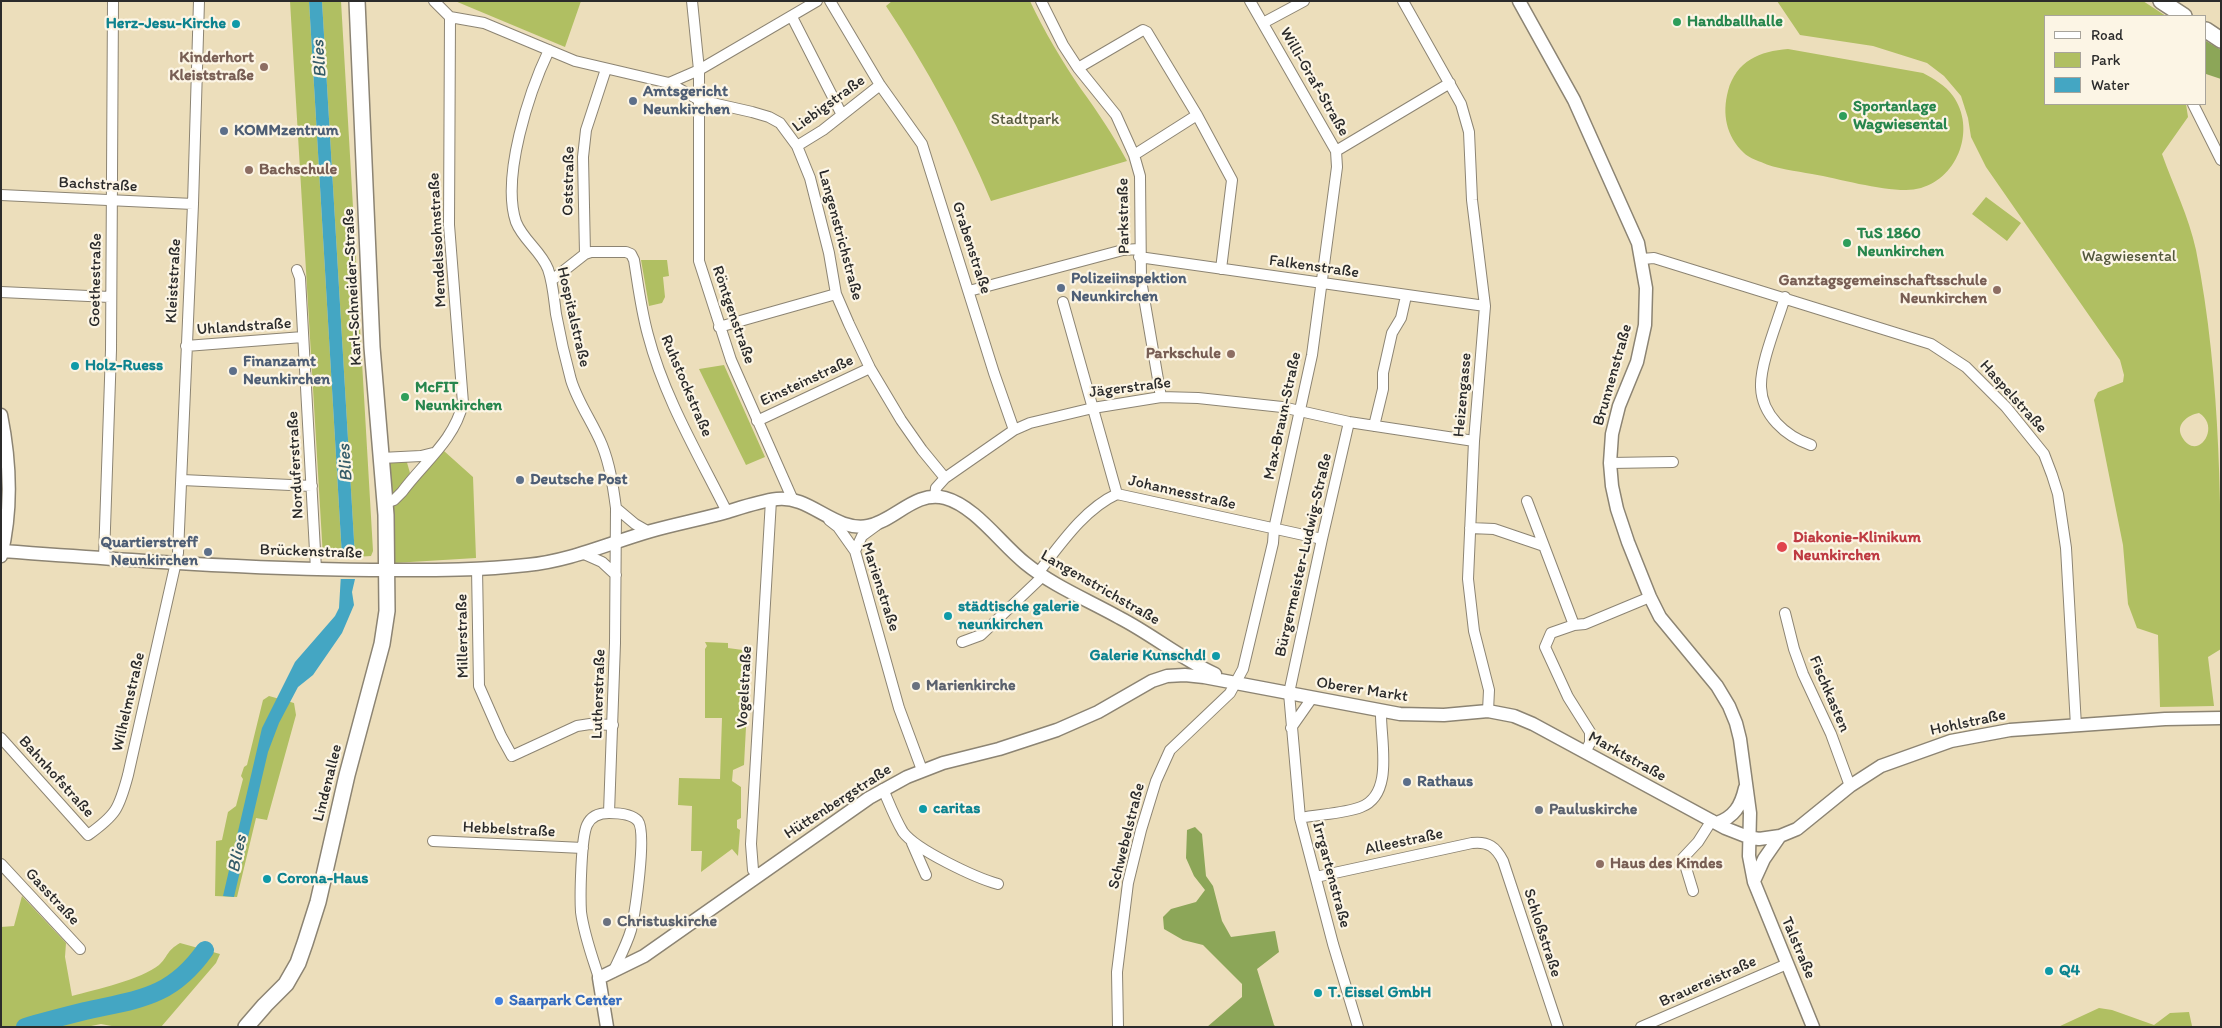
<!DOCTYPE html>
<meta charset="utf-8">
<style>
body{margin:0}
#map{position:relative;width:2222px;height:1028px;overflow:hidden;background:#ecdebb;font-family:Itim,sans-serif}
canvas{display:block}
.frame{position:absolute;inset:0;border:2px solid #2b2b2b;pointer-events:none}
.legend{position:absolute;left:2044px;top:15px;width:162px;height:90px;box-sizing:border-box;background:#fcf5e5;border:1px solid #a8a49b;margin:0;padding:6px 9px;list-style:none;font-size:15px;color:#2b2b2b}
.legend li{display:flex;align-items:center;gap:10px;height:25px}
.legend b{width:25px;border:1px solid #a8a49b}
</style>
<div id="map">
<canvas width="2222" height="1028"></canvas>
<div class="frame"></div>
<ul class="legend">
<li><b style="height:6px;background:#fff"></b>Road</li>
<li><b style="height:14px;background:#b0bf62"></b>Park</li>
<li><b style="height:14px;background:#44a6c3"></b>Water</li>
</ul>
</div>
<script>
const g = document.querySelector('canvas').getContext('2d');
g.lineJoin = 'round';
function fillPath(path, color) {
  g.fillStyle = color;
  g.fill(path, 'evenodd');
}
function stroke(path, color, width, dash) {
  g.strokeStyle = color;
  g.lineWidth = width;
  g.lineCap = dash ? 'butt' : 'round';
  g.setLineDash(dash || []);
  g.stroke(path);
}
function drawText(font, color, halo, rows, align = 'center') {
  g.font = font + ' Itim,sans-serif';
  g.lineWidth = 4.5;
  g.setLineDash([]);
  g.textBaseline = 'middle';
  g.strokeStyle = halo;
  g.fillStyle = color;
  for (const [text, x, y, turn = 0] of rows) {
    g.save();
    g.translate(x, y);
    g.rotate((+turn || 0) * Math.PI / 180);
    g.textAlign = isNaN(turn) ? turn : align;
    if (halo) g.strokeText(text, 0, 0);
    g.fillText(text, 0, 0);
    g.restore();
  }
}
fillPath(new Path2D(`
 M290,1H309L342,557H323Z
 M322,1H341L373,551L371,556L355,557Z
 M455,1H581L565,47Z
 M892,1H1030C1044,31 1062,61 1081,89C1099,114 1112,133 1127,161L991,201C962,132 927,68 886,6Z
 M1777,1H2143L2166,16H2046V104H2186L2188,117L2162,154C2173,185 2189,217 2196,250C2222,381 2221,516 2221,649L2208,657L2214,706L2160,707L2158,635L2137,628L2128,604L2123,545L2094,400L2098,392L2123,382L2124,375L2120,360L1986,167L1971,137L1968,118L1961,96L1944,76L1927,63L1873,46L1800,35ZM2199,413C2222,427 2197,463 2182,437C2175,424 2188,415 2199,413Z
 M1788,49L1923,73C1934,79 1945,85 1953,96C1976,128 1959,177 1921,188C1916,189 1911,190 1906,190C1878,190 1840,179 1812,174C1796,171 1776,169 1761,162C1755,160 1748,157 1744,153C1726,136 1722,114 1728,91C1736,61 1760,51 1788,49Z
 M1986,197L2021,223L2007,241L1972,214Z
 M641,260H667L669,276L663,277L665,297L662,303L649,306Z
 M724,365L765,457L746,465L699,369Z
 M444,451L473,477L476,558L394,563L391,504Z
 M406,459L410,473L395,494L390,495L387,461Z
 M705,642L728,643V648L750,651L744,765L733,770L732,781L741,787V818L737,820V828L740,830L738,856L732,849L701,872L702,851H691L692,806L678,805L679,778L720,779L722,718H705V649L707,646Z
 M269,696L294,703L296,715L267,820L256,818L237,897L215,896L216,841L222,840L228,812L236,806L243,779L241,776L244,767L247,765L263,700Z
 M22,896L66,943L65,957L72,996C95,990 142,979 159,965C168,957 166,951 180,943L220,954L216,963L161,1027H117L101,1024L86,1027H1V927L14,926Z
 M2099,1008L2112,1010L2154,1025L2170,1013L2189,1012L2192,1026L2196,1027H2058Z`), '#b0bf62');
fillPath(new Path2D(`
 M2206,41L2221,50V79L2206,74Z
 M1195,827L1202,834L1206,876L1213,886L1222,921L1231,937L1275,931L1279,952L1257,969L1274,1025L1276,1027H1207L1242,997V984L1203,945L1183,940L1164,929L1163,917L1171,909L1196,902L1205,890L1194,876L1186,858L1187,830Z`), '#8ca658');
fillPath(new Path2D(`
 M309,1H322L355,557V579L352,592L354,605L342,633L313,675L298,687L279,723L268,752L234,897L223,896L262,728L295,662L335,616L339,608L342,557Z`), '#44a6c3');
fillPath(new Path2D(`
 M339,557H357V579H338Z`), '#ecdebb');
stroke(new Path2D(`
 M25,1027C45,1021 65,1016 85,1011C139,999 171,998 205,950`), '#44a6c3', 18);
const minor = new Path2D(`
 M434,1L450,17L484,23L575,61L669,83L699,100L752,112L769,117L780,123L797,146L810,178L829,253L836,294L849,324L870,368L901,420L922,450L945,478
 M692,1L699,70V261L731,360L792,498
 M830,1L880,85L922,144L994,373L1014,430
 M1041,1L1063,45L1078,68L1116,115L1134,155L1140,176L1141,280L1161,397
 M1403,1L1461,104L1469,132L1472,200L1485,306L1474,441L1468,579L1474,631L1489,690L1488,711
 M792,17L842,115
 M1263,23L1304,1
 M549,50C529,92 501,177 516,222C523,240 541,251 548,269C553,283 554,299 556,314C560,336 565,358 571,380C578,403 593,423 602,445C610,465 613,486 616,508L615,643L609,813
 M1078,68L1143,30L1147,32L1197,115L1232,180L1221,269
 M669,83L699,70L817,1
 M2193,104L2221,160
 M797,146L823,130L880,85
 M1336,151L1450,83
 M1134,155L1197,115
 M1,195L193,204
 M585,254L583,157L586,130L606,69
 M1139,257L1485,306
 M1642,259L1654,258L1931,344L1966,367L2006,407L2044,454L2052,475L2058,494L2066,548L2076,726
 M297,270L300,278L316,569
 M552,280L585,254L591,252H626L631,254L634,260C638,284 641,310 648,335C664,397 698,454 727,512
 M969,291L1123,250L1139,249
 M1,292L110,297
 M1785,297C1778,321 1760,363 1761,387C1762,415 1785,436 1811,445
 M1063,302L1117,494
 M719,327L836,294
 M186,346L303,337
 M757,421L870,368
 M1349,422L1322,539L1289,693L1300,818L1333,944L1358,1027
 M1374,426L1383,389V373L1392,333L1401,318L1406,296
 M381,458L421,456L433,453
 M1610,463L1673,462
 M182,480L312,486
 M935,497L936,488L945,478L1014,430L1030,423L1093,408L1161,397L1198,398L1282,407L1349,422L1474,441
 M1527,501L1574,625
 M385,503L394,500L402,492C424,462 454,441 463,403L449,225L450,17
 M616,508L635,524L649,532
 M829,520L838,527L855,551L899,708L922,770
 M1470,528L1494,529L1544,546
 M855,551L862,536L877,525
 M584,554L602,562L616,575
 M104,558L111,350L113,1
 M477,568L479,686L501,736L512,756L577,726L590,724L613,725
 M1038,573C1060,545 1084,509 1117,494L1322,539
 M1785,613L1794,649L1803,674L1831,734L1850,786
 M962,642L981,635L1043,576
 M1291,728L1312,698
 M1,738L88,835C116,815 119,809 128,775L178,553L193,204L199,1
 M1585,752L1590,743V732L1568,697L1545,647L1551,633L1574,625L1585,624L1650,597
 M883,789C889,803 895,819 903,832C916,850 976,878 998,884
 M1300,818C1319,814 1343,814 1361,807C1395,794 1380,739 1381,711
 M433,841L583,848
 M912,843L926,875
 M1,864L80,949
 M758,875L753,870L751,844L771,500
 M1316,877L1472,843C1488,841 1496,847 1503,861L1558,1027
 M1693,891L1683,858L1698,842L1712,820
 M599,978C592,956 584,935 581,912C580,896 581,838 587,825C591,816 600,813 609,813C618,813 632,814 638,821C647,833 635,913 631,930C627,944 619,959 613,972
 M1118,1027L1117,972L1128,883L1141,830L1156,781L1170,750L1230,693L1243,669L1273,543L1274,529L1312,355L1337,167L1336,151L1250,1
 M1641,1027L1787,964`);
const tertiary = new Path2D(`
 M1519,1L1574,100L1638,243L1646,288L1645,325L1637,362L1619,406L1612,434L1610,463L1612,486L1617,509L1628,542L1650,597L1660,617L1717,686L1729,706L1736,723L1740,739L1750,813L1749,856L1754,882L1813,1027
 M1,415C10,460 12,511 1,556
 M2,551C125,560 248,569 371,570C423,570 475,571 527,565C570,561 609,543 651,531C676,524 702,519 727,512C743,507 760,501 777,499C810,495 834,532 868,526C895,521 915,490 945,498C975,506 1001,544 1025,563C1053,586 1088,600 1120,618C1153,635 1181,659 1215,674
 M1717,823C1734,817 1741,806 1745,788
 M1754,881L1764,859L1780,836
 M607,1027L599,978L644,956L869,798L907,777L943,763L999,749L1057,730L1098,712L1152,681L1167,676L1185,675L1204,677L1400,714L1444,715L1488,711L1514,716L1533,724L1725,828L1748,837L1759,839L1780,836L1797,829L1850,786L1881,766L1951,741L2010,730L2165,719L2221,718`);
const secondary = new Path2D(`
 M2161,1L2184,16
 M2206,30L2221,40
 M246,1027L265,1005L286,984L298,963L305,943L318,902L347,775L382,644L387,611L386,515L372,347L357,1`);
stroke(minor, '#8c8473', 12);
stroke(tertiary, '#8c8473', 15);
stroke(secondary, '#8c8473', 18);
stroke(minor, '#fff', 10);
stroke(tertiary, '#fff', 12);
stroke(secondary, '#fff', 15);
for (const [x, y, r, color] of [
 [1677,22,5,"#2e9e5b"],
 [236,24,5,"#0f9aa8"],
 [264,67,5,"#8d6e63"],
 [633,101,5,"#5c6f8a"],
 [1843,116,5,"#2e9e5b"],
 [224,131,5,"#5c6f8a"],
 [249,170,5,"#8d6e63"],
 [1847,243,5,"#2e9e5b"],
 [1061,288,5,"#5c6f8a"],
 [1997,290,5,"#8d6e63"],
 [1231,354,5,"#8d6e63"],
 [75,366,5,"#0f9aa8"],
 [233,371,5,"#5c6f8a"],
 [405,397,5,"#2e9e5b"],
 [520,480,5,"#5c6f8a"],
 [1782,547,6,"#e0444e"],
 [208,552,5,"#5c6f8a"],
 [948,616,5,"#0f9aa8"],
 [1216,656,5,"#0f9aa8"],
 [916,686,5,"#6b7280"],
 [1407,782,5,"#5c6f8a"],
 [923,809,5,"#0f9aa8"],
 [1539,810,5,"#6b7280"],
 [1600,864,5,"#8d6e63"],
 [267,879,5,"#0f9aa8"],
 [607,922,5,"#6b7280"],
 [2049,971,5,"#0f9aa8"],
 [1318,993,5,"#0f9aa8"],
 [499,1001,5,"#3f7fe0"]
]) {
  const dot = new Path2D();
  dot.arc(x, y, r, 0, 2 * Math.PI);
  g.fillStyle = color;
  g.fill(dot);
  stroke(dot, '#fcf5e5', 2);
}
drawText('bold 16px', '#27864d', '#fcf5e5', [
 ["Handballhalle",1687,22],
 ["Sportanlage",1853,107],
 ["Wagwiesental",1853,125],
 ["TuS 1860",1857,234],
 ["Neunkirchen",1857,252],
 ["McFIT",415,388],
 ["Neunkirchen",415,406]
], 'left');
drawText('bold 16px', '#0d838f', '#fcf5e5', [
 ["Herz-Jesu-Kirche",226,24,"right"],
 ["Holz-Ruess",85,366],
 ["städtische galerie",958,607],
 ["neunkirchen",958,625],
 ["Galerie Kunschd!",1206,656,"right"],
 ["caritas",933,809],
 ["Corona-Haus",277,879],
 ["Q4",2059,971],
 ["T. Eissel GmbH",1328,993]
], 'left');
drawText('bold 16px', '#785e54', '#fcf5e5', [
 ["Kinderhort",254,58],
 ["Kleiststraße",254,76],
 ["Bachschule",259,170,"left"],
 ["Ganztagsgemeinschaftsschule",1987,281],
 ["Neunkirchen",1987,299],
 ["Parkschule",1221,354],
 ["Haus des Kindes",1610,864,"left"]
], 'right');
drawText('16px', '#2b2b2b', '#fcf5e5', [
 ["Willi-Graf-Straße",1314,82,60],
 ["Liebigstraße",829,104,-36],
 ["Oststraße",569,181,-89],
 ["Bachstraße",98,185,3],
 ["Parkstraße",1124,216,-91],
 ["Langenstrichstraße",840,235,75],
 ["Mendelssohnstraße",438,240,-93],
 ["Grabenstraße",971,248,72],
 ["Falkenstraße",1314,267,8],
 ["Goethestraße",96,280,-89],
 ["Kleiststraße",174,281,-87],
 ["Karl-Schneider-Straße",353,287,-93],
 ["Röntgenstraße",733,315,71],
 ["Hospitalstraße",573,317,77],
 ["Uhlandstraße",244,327,-4],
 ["Brunnenstraße",1613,375,-74],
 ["Einsteinstraße",807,381,-25],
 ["Ruhstockstraße",686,386,67],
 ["Jägerstraße",1130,388,-7],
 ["Heizengasse",1463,395,-85],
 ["Haspelstraße",2013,397,48],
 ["Max-Braun-Straße",1283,416,-78],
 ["Norduferstraße",296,465,-93],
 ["Johannesstraße",1182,493,13],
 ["Brückenstraße",311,552,2],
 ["Bürgermeister-Ludwig-Straße",1304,555,-77],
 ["Marienstraße",880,587,72],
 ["Langenstrichstraße",1100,588,30],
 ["Millerstraße",463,636,-91],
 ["Vogelstraße",745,687,-87],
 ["Oberer Markt",1362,690,9],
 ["Lutherstraße",599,694,-88],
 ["Fischkasten",1829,694,67],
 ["Wilhelmstraße",129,702,-77],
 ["Hohlstraße",1968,723,-12],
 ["Marktstraße",1627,757,29],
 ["Bahnhofstraße",56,777,48],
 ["Lindenallee",328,783,-76],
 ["Hüttenbergstraße",838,802,-33],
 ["Hebbelstraße",509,830,3],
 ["Schwebelstraße",1127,836,-76],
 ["Alleestraße",1404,842,-12],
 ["Irrgartenstraße",1331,875,75],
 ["Gasstraße",52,897,47],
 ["Schloßstraße",1542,933,72],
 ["Talstraße",1798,948,67],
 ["Brauereistraße",1708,982,-24]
]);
drawText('bold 16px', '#4e5e75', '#fcf5e5', [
 ["Amtsgericht",643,92],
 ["Neunkirchen",643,110],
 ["KOMMzentrum",234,131],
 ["Polizeiinspektion",1071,279],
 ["Neunkirchen",1071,297],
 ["Finanzamt",243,362],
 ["Neunkirchen",243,380],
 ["Deutsche Post",530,480],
 ["Quartierstreff",198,543,"right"],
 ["Neunkirchen",198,561,"right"],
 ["Rathaus",1417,782]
], 'left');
drawText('16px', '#53573c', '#fcf5e5', [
 ["Stadtpark",1025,120],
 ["Wagwiesental",2129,257]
]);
drawText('bold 16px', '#be3a42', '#fcf5e5', [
 ["Diakonie-Klinikum",1793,538],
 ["Neunkirchen",1793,556]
], 'left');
drawText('bold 16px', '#5b616d', '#fcf5e5', [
 ["Marienkirche",926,686],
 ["Pauluskirche",1549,810],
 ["Christuskirche",617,922]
], 'left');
drawText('bold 16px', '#366cbe', '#fcf5e5', [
 ["Saarpark Center",509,1001]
], 'left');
drawText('italic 18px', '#355c68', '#fcf5e5', [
 ["Blies",320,59,-94],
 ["Blies",346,463,-94],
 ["Blies",238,854,-78]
]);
</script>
